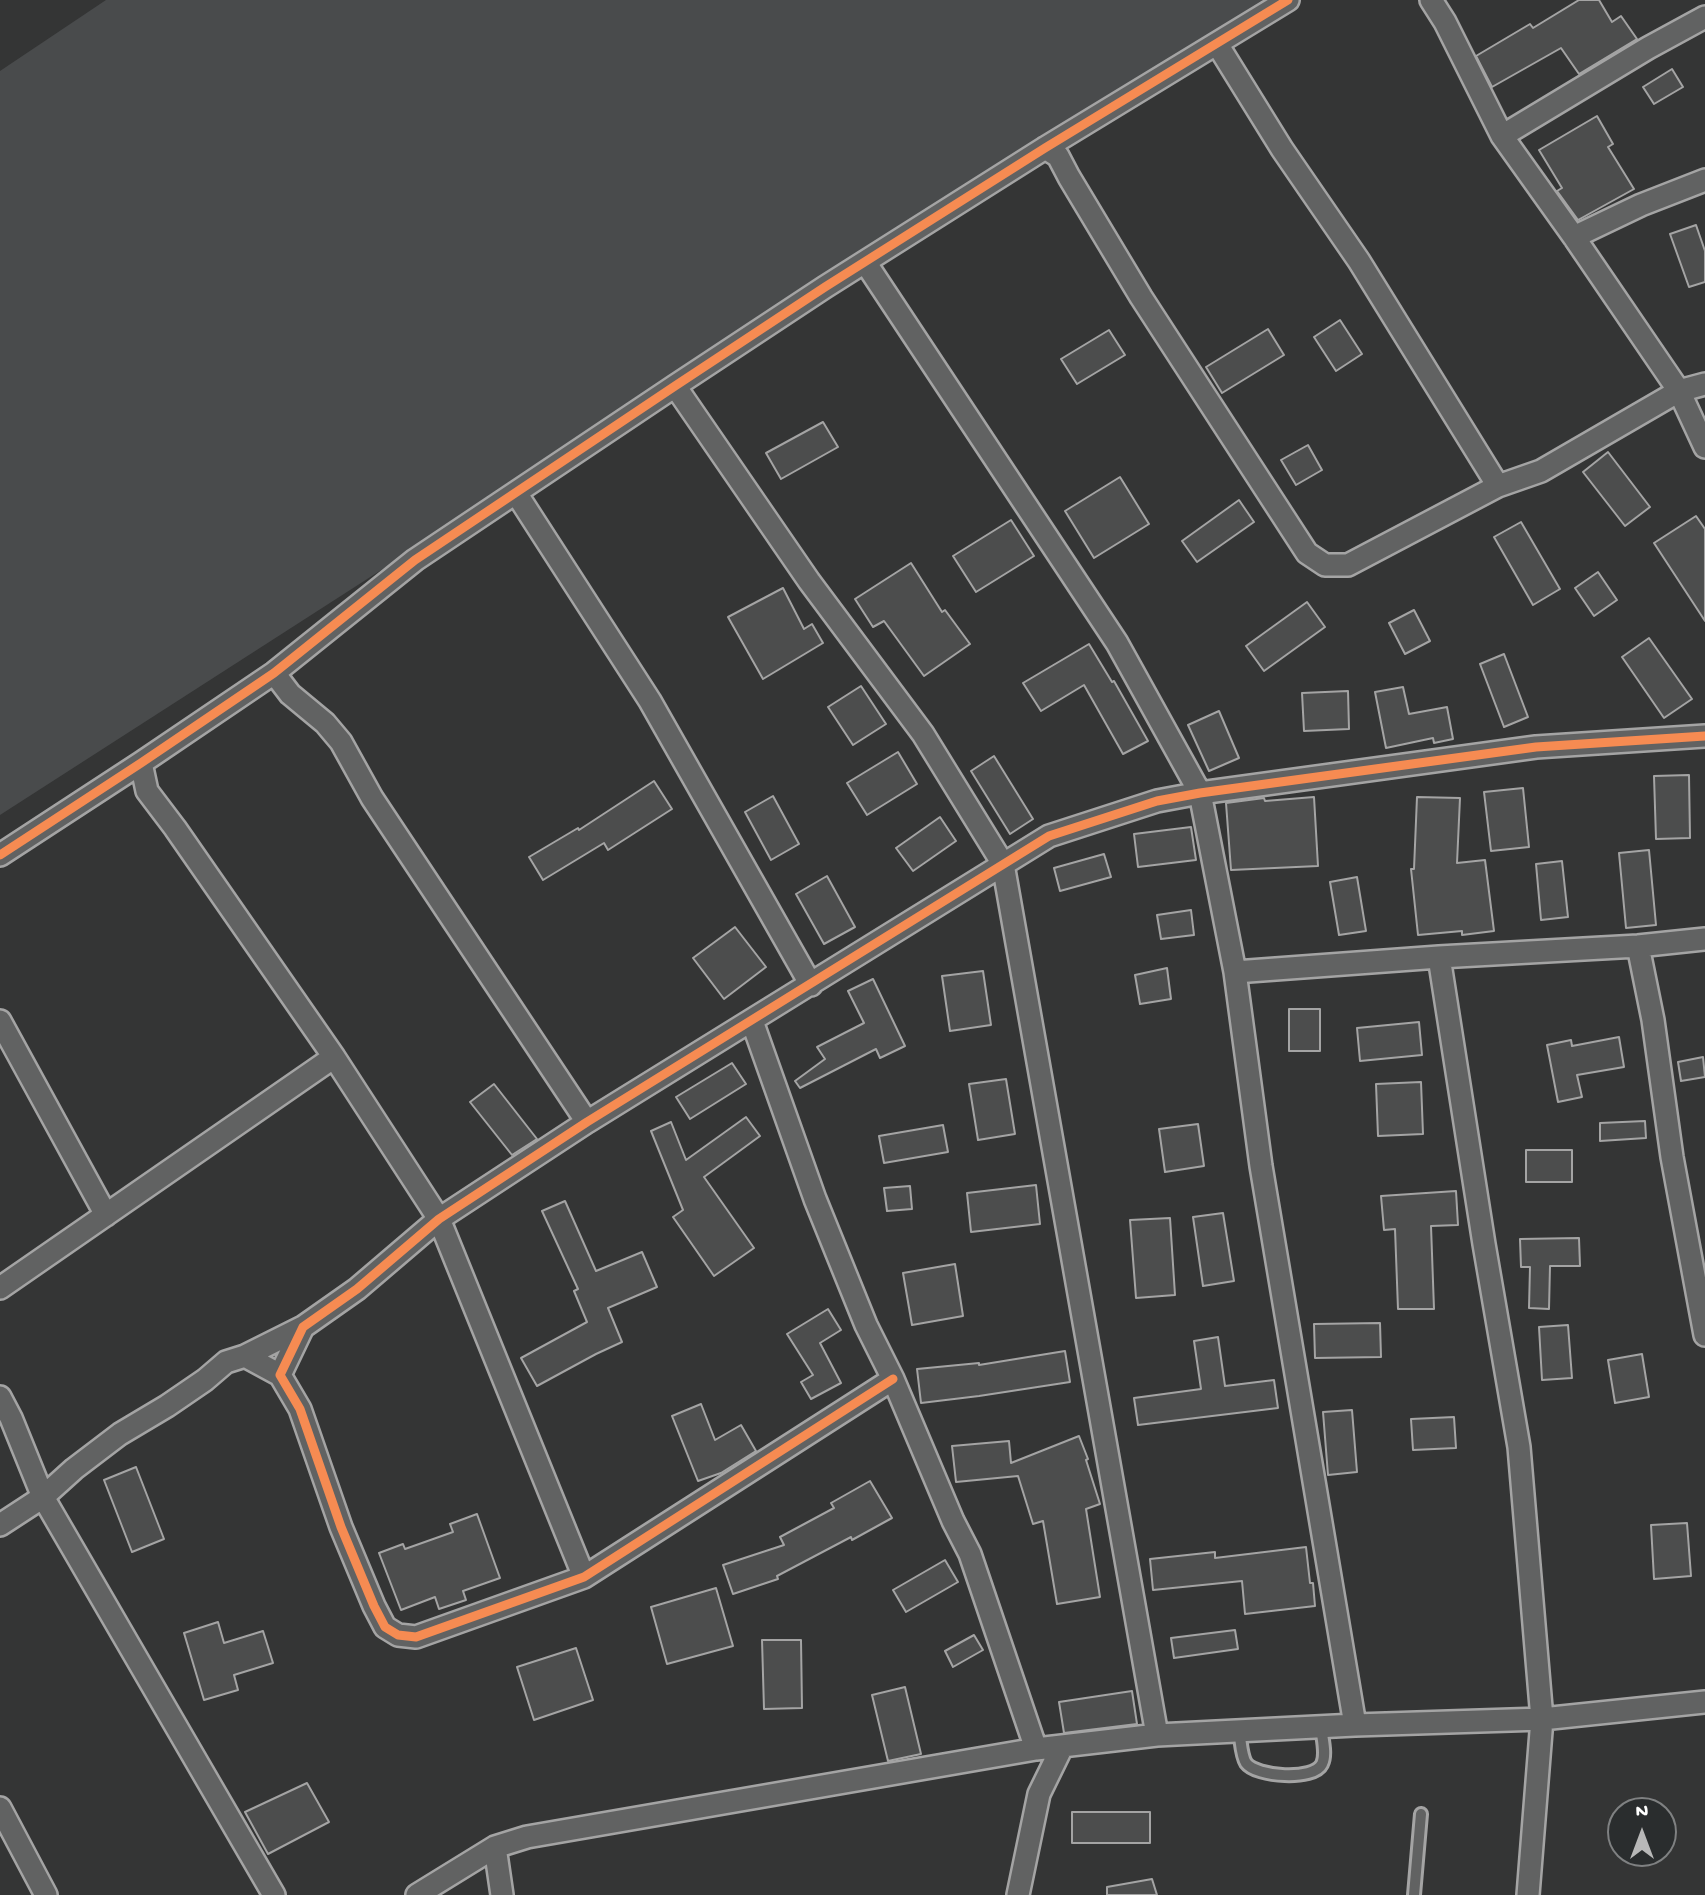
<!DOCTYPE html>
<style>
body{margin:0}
#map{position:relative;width:1705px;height:1895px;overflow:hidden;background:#343535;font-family:"Gochi Hand",sans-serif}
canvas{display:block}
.north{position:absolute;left:1607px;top:1797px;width:70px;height:70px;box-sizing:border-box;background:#2a2d2e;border:2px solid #7f8182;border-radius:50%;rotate:0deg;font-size:19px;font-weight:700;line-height:28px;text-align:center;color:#fff}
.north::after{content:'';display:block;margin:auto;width:24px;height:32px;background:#b8b8b8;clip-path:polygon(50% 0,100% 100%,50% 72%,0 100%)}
</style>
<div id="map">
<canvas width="1705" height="1895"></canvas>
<div class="north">N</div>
</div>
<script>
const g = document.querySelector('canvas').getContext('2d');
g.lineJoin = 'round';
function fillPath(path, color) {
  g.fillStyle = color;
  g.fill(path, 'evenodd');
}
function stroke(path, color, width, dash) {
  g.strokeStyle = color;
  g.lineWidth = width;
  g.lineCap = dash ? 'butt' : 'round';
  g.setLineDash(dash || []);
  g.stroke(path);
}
fillPath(new Path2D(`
 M106,0H1268L0,815V71Z`), '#494b4c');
const building = new Path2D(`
 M1579,0H1599L1612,22L1621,16L1637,39L1579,74L1561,48L1492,87L1476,56L1530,24L1533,28Z
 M1672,69L1683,87L1654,104L1643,87Z
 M1597,116L1613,144L1608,147L1634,189L1578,220L1557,191L1562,188L1539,150Z
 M1696,225L1705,251V282L1689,287L1670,234Z
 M1340,320L1362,354L1336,371L1314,337Z
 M1268,329L1284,355L1222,393L1206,367Z
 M1109,330L1125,355L1077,384L1061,359Z
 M823,422L838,447L781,479L766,453Z
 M1308,445L1322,470L1296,485L1281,460Z
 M1608,452L1650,507L1625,526L1583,472Z
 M1120,477L1149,524L1094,558L1065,511Z
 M1239,500L1254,522L1197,562L1182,541Z
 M1696,516L1705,529V621L1654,543Z
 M1011,520L1034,556L976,592L953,556Z
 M1521,522L1560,589L1533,605L1494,537Z
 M911,563L942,612L945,610L970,644L924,676L884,621L873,627L855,599Z
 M1598,572L1617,600L1594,616L1575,588Z
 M783,588L804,629L812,624L823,643L763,679L728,617Z
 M1307,602L1325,627L1264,671L1246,646Z
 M1414,610L1430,641L1405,654L1389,623Z
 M1649,638L1692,699L1664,718L1622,657Z
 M1089,644L1112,682L1114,681L1148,741L1123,754L1084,685L1041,711L1023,683Z
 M1504,654L1528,717L1504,727L1480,664Z
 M861,686L886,724L853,745L828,707Z
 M1403,687L1409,714L1447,707L1453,739L1434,743L1433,738L1386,748L1375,692Z
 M1348,691L1349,729L1304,731L1302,693Z
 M1219,711L1239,758L1209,771L1188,725Z
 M898,752L917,784L867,815L847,783Z
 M994,756L1033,819L1010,834L971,771Z
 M1689,775L1690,838L1656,839L1654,776Z
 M654,781L672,809L608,850L604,843L543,880L529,857L578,828L579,830Z
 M1523,788L1529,847L1491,851L1484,792Z
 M773,796L799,844L771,860L745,812Z
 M1314,797L1318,866L1231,870L1226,803L1264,798L1265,801Z
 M1417,797L1460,798L1457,863L1485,860L1494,931L1462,935V931L1418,935L1411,869H1414Z
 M940,817L956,841L913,871L896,848Z
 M1191,827L1196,860L1138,867L1134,834Z
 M1649,850L1656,925L1626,928L1619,853Z
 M1104,854L1111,877L1060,891L1054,868Z
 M1562,861L1568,917L1541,920L1536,864Z
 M827,876L855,927L824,944L796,894Z
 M1357,877L1366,931L1339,935L1330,882Z
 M1191,910L1194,935L1161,939L1157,915Z
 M735,927L766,967L724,999L693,958Z
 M1167,968L1171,999L1140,1004L1135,975Z
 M983,971L991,1025L950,1031L942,976Z
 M873,979L905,1046L880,1058L876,1049L800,1088L795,1081L825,1059L817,1047L864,1023L848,991Z
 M1289,1009H1320V1051H1289Z
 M1419,1022L1422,1055L1360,1061L1357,1028Z
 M1619,1037L1624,1067L1577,1075L1582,1097L1558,1102L1547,1045L1571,1040L1572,1046Z
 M1703,1057L1705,1077L1681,1081L1678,1062Z
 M732,1063L746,1084L690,1119L676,1097Z
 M1006,1079L1015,1134L978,1140L969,1084Z
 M1421,1082L1423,1134L1378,1136L1376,1084Z
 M494,1084L537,1139L512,1155L470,1102Z
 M746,1117L760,1136L704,1177L754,1248L714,1276L673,1217L683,1210L651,1131L671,1122L686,1160Z
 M1645,1121L1646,1138L1600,1141V1123Z
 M1198,1124L1204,1166L1165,1172L1159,1129Z
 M943,1125L948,1152L884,1163L879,1136Z
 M1526,1150H1572V1182H1526Z
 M1036,1185L1040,1224L971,1232L967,1193Z
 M910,1186L912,1209L887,1211L884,1188Z
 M1456,1191L1458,1225L1431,1226L1434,1309H1398L1395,1229L1384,1230L1381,1196Z
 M565,1201L596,1271L642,1252L657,1287L608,1308L622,1342L596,1354L537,1386L521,1358L587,1322L574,1291L578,1289L542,1211Z
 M1223,1213L1234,1281L1203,1286L1193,1217Z
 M1170,1218L1175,1295L1136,1298L1130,1220Z
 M1579,1238L1580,1266H1550L1549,1309L1529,1308L1530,1267H1521L1520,1239Z
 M955,1264L963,1316L912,1325L903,1273Z
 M828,1309L841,1330L820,1343L841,1383L811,1399L801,1382L813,1375L787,1334Z
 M1380,1323L1381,1357L1315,1358L1314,1324Z
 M1568,1325L1572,1378L1542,1380L1539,1327Z
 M1218,1337L1225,1386L1274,1380L1278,1408L1138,1425L1134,1398L1201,1389L1194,1341Z
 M1065,1351L1070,1382L979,1396L921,1403L917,1369L979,1363V1365Z
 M1642,1354L1649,1397L1615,1403L1608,1360Z
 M701,1404L715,1440L741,1425L756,1451L721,1473L698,1481L672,1416Z
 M1352,1410L1357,1472L1328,1475L1323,1412Z
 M1454,1417L1456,1448L1413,1450L1411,1419Z
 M1079,1436L1088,1459L1086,1460L1100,1504L1086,1509L1100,1597L1057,1604L1043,1521L1033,1524L1018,1476L956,1482L952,1446L1009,1441L1011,1463Z
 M136,1467L164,1539L132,1552L104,1480Z
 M870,1481L892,1518L852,1540L851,1537L777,1576L778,1579L733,1594L723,1565L784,1545L780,1537L834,1508L831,1503Z
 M477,1514L500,1578L463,1591L466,1600L439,1609L435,1597L401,1610L379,1553L403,1544L405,1549L453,1532L450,1524Z
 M1687,1523L1691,1576L1654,1579L1651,1525Z
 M1306,1547L1310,1583H1313L1315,1606L1245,1614L1242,1581L1153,1590L1150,1559L1215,1552V1558Z
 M945,1560L958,1582L906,1612L893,1590Z
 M716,1588L733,1646L667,1664L651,1607Z
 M218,1622L224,1643L263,1631L273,1663L234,1675L238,1690L204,1700L184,1633Z
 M1235,1630L1238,1649L1174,1658L1171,1638Z
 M974,1635L983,1650L953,1667L945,1651Z
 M762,1640H801L802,1708L764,1709Z
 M576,1648L593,1700L534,1720L517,1667Z
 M905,1687L921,1754L888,1761L872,1695Z
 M1132,1691L1137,1724L1064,1733L1059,1702Z
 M307,1783L329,1822L268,1854L245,1812Z
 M1072,1812H1150V1843H1072Z
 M1152,1879L1157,1895H1107V1887Z`);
fillPath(building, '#4c4d4d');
stroke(building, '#a4a4a4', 2);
const lane = new Path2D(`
 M1239,1731C1241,1740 1241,1755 1246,1763C1256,1777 1314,1781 1322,1764C1327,1754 1322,1738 1321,1726
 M1414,1895L1421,1814`);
const street = new Path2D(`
 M1431,0L1445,22L1502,136L1574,237L1679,391L1705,447
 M1217,44L1282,149L1359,261L1498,486
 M1502,136L1648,48L1705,17
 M1045,148L1058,156L1069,177L1141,297L1307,553L1325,565H1348L1498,486L1541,471L1679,391L1705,384
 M1574,237L1641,205L1705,180
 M865,262L1117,643L1200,793L1235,972
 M675,386L809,581L923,734L1003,864L1157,1735
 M516,493L650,701L811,985
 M274,673L290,694L325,723L341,742L372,798L587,1122
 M141,763L147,791L175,828L334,1057L439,1219L584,1577
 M0,855L141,763L274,673L415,560L675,386L825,287L1045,148L1288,0
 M1638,946L1653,1020L1672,1157L1705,1335
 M1439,957L1484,1244L1519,1447L1542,1719L1528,1895
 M0,1021L106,1215
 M752,1021L815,1199L866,1325L893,1379L953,1521L970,1554L1036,1749
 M0,1288L334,1057
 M245,1356L303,1327
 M893,1379L584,1577L416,1637L398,1635L385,1627L374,1606L341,1527L300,1409L280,1375L303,1327L357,1289L439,1219L587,1122L1049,836L1157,801L1200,793L1536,747L1705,736
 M0,1397L11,1418L43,1497L274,1895
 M0,1525L43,1497L74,1469L120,1434L167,1406L205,1380L226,1362L245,1356L280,1375
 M1355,1725L1261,1166L1235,972L1439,957L1638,946L1705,939
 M0,1808L46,1895
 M495,1847L502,1895
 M417,1895L495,1847L527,1837L1036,1749L1157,1735L1355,1725L1542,1719L1705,1702
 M1018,1895L1039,1794L1062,1747`);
stroke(lane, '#a4a4a4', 16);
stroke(street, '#a4a4a4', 26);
stroke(lane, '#616262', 10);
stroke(street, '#616262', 21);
stroke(new Path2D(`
 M0,855L141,763L274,673L415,560L675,386L825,287L1045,148L1288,0
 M893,1379L584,1577L416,1637L398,1635L385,1627L374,1606L341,1527L300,1409L280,1375L303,1327L357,1289L439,1219L587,1122L1049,836L1157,801L1200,793L1536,747L1705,736`), '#f68b52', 9);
</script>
